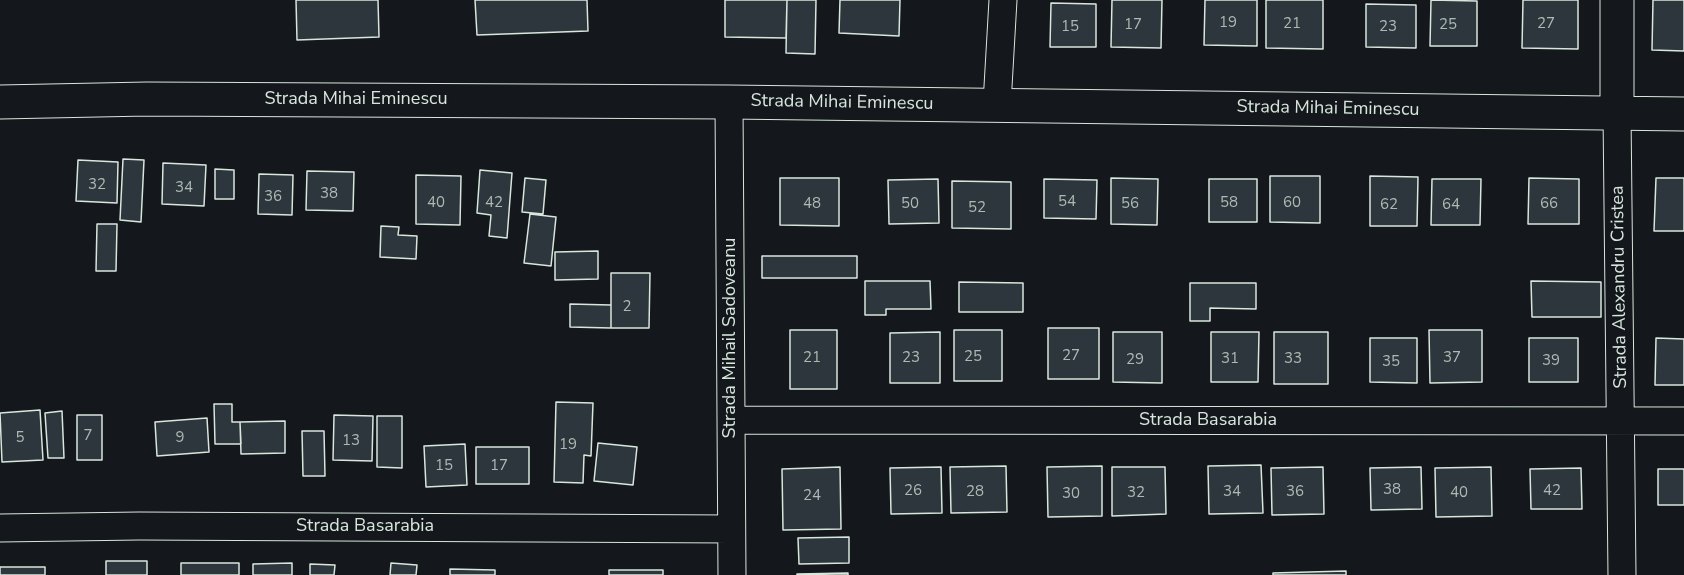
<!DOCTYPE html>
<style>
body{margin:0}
canvas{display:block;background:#14181c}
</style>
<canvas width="1684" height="575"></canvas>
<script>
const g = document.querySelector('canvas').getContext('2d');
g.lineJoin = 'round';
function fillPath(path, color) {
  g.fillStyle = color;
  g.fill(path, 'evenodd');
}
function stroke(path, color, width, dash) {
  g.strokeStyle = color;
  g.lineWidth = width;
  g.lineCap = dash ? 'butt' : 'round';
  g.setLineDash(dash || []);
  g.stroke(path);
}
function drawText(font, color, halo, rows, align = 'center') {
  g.font = font + ' "Nunito Sans",sans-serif';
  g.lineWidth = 4.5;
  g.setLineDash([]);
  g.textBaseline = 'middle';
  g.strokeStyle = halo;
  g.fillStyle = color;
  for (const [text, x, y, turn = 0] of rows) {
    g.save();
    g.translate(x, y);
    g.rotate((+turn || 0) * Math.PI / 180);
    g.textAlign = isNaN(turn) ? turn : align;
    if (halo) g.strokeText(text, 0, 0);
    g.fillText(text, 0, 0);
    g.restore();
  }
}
const building = new Path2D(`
 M296,0H378L379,37L297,40Z
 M475,0H587L588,31L477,35Z
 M725,0H787L786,38L725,37Z
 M787,0H816L815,54L786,53Z
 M840,0H900L899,36L839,33Z
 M1112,0H1162L1161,48L1111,47Z
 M1205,0H1257V46L1204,45Z
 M1266,0H1323V49L1266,48Z
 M1431,0L1477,1V46H1430Z
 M1523,0H1578V49L1522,48Z
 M1653,0H1684V51L1652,50Z
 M1051,3L1096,4V47H1050Z
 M1366,4L1416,5V48L1366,47Z
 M123,159L144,160L141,222L120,220Z
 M78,160L118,162L117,203L76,201Z
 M163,163L206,165L204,206L162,204Z
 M215,169L234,170V199H215Z
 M480,170L512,173L507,238L489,236L491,215L477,213Z
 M307,171L354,172L353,211L306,210Z
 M259,174L293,175L292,215L258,214Z
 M416,175L461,176L460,225L416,224Z
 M1270,176H1320V223L1270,222Z
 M1370,176L1418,177L1417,226H1370Z
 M525,178L546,180L543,214L522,212Z
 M780,178H839V226L780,225Z
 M1111,178L1158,179L1157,225L1111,224Z
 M1529,178L1579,179V224H1528Z
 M1656,178H1684V231H1654Z
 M938,179L939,223L889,224L888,180Z
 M1044,179L1097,180L1096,219L1044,218Z
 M1209,179H1257V222H1209Z
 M1432,179H1481L1480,225H1431Z
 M952,181L1011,182V229L952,228Z
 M530,214L556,217L551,266L524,263Z
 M97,224H117L116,271H96Z
 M381,226L399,227L398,235L417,236L416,259L380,257Z
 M598,251V279L555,280V252Z
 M762,256H857V278H762Z
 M611,273H650L649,328H611Z
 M865,281H930L931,309H886V315H865Z
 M1531,281L1601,282V317H1532Z
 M959,282L1023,283V312H959Z
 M1190,283H1256V309L1210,308V321H1190Z
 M570,304L611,305V328L570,327Z
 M1048,328H1099V379H1048Z
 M790,330H837V389H790Z
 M954,330H1002V381H954Z
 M1429,330H1482V382L1430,383Z
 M940,332V383H890V333Z
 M1113,332H1162V383L1113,382Z
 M1211,332H1259L1258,382H1211Z
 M1274,332H1328V384H1274Z
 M1370,338H1417V383L1370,382Z
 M1529,338H1578V382H1529Z
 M1656,338L1684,339V385H1655Z
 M556,402L593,403L591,456L584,455L583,483L554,482Z
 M214,404H232V422H240L241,444H215Z
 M40,410L43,460L2,462L0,413Z
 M62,411L64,458H48L45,413Z
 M77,415H102V460H77Z
 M334,415L373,416L372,461L333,460Z
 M377,416H402V468L377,467Z
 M207,418L209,452L157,456L155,422Z
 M285,421V453L241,454L240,422Z
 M302,431H324L325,476H303Z
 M598,443L637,447L633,485L594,481Z
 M465,444L467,485L426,487L424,446Z
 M476,447H529V484H476Z
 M1261,465L1263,513L1209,514L1208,466Z
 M1006,466L1007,512L951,513L950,467Z
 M1102,466V516L1048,517L1047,467Z
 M840,467L841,529L783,530L782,469Z
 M941,467L942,513L891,514L890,468Z
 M1112,467H1165L1166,514L1112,516Z
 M1323,467L1324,514L1272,515L1271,468Z
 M1421,467L1422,509L1371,510L1370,468Z
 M1491,467L1492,516L1436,517L1435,468Z
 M1581,468L1582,509H1531L1530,469Z
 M1658,469H1684V505H1658Z
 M849,537V563L799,564L798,538Z
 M106,561H147V575H106Z
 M181,563H239V575H181Z
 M292,563V575H253V564Z
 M391,563L417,565L416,575H390Z
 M310,564L335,565L334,575H310Z
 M0,567H45V575H0Z
 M450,569L495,570V575H450Z
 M609,570H663V575H609Z
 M1346,571V575H1273V573Z
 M848,573V575H797V574Z`);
fillPath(building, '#2c363c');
stroke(building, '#d8e6dc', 1.5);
const street = new Path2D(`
 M729,102L732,575
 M997,104L1003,0
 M1617,113L1622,575
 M732,420L1684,421
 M0,528L139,526L731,529`);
const secondary = new Path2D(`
 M1617,0V113
 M0,102L147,99L729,102L1684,114`);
stroke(street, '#d8e6dc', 29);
stroke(secondary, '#d8e6dc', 35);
stroke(street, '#14181c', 27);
stroke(secondary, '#14181c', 33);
drawText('15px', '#adbab4', null, [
 ["19",1228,23],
 ["21",1292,24],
 ["27",1546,24],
 ["17",1133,25],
 ["25",1448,25],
 ["15",1070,27],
 ["23",1388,27],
 ["32",97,185],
 ["34",184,188],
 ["38",329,194],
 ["36",273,197],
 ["54",1067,202],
 ["40",436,203],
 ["42",494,203],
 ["58",1229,203],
 ["60",1292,203],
 ["48",812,204],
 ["50",910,204],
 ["56",1130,204],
 ["66",1549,204],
 ["62",1389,205],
 ["64",1451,205],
 ["52",977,208],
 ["2",627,307],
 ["27",1071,356],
 ["25",973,357],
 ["21",812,358],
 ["23",911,358],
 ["37",1452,358],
 ["31",1230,359],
 ["33",1293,359],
 ["29",1135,360],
 ["39",1551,361],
 ["35",1391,362],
 ["7",88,436],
 ["5",20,438],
 ["9",180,438],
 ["13",351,441],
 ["19",568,445],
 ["15",444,466],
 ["17",499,466],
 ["38",1392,490],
 ["26",913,491],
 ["42",1552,491],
 ["28",975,492],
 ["34",1232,492],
 ["36",1295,492],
 ["32",1136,493],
 ["40",1459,493],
 ["30",1071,494],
 ["24",812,496]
]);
drawText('18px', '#d8e6dc', '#14181c', [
 ["Strada Mihai Eminescu",356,100],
 ["Strada Mihai Eminescu",842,103,1],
 ["Strada Mihai Eminescu",1328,109,1],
 ["Strada Alexandru Cristea",1620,287,-91],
 ["Strada Mihail Sadoveanu",731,338,-90],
 ["Strada Basarabia",1208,421],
 ["Strada Basarabia",365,527]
]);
</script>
